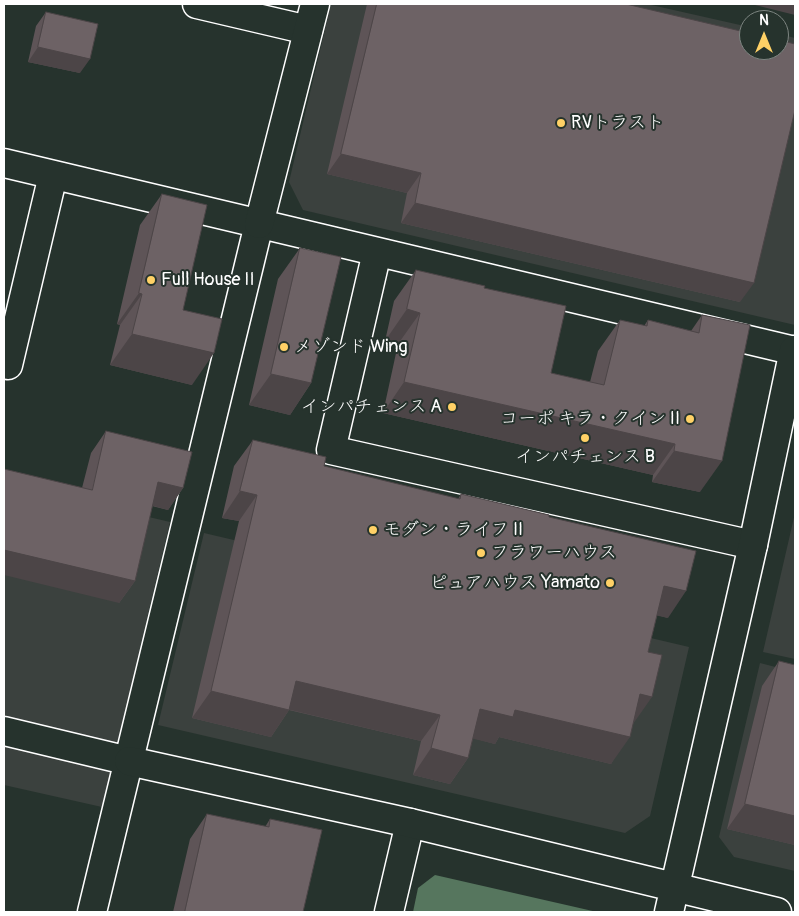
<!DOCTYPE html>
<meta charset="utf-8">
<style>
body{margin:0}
#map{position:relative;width:799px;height:916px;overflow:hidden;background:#26332d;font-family:Pangolin,sans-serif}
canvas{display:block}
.frame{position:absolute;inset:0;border:5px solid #fff;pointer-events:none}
.north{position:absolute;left:739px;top:10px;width:50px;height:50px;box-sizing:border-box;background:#26332d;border:1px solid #7d8581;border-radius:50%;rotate:0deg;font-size:14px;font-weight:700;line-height:20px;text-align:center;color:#fff}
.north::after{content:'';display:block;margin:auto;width:18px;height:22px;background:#ffd166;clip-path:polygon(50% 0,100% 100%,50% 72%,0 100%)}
</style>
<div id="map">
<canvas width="799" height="916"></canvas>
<div class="frame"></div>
<div class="north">N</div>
</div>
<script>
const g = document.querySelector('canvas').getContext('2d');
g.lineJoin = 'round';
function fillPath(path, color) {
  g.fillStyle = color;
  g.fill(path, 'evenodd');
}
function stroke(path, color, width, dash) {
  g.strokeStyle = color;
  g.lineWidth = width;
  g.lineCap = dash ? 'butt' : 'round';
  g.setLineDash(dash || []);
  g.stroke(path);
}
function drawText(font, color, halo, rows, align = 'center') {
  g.font = font + ' Pangolin,"Klee One",sans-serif';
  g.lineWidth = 4;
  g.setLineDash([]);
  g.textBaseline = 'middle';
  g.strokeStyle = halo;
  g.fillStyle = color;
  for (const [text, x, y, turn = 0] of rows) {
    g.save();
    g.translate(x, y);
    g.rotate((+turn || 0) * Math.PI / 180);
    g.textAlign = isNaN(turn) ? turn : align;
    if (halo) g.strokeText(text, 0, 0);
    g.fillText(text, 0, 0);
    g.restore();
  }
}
fillPath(new Path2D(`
 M331,4H647L749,27V50H779V34L795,38V325L303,210L289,182Z
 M4,483L170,522L102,807L4,785Z
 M795,513V659L763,652Z
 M204,533L689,647L650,816L625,833L158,725Z
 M760,663L795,672V871L734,857L719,837Z`), '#3b413e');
fillPath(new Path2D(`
 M435,875L597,912H413L418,888Z`), '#56765e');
const minor = new Path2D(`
 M197,4L308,30
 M4,163L795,351
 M377,252L331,450L753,545
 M4,364L8,365L53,175
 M4,731L129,761
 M92,912L259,224
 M389,912L410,823`);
const tertiary = new Path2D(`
 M259,224L315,4
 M129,761L410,823L777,912
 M669,912L753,545L794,350`);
stroke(minor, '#fff', 31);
stroke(tertiary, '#fff', 31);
stroke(minor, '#26332d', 28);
stroke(tertiary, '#26332d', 28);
fillPath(new Path2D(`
 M367,4H626L740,302L401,223L407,193L327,174Z
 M46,12L80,73L28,62L36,26Z
 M162,194L183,310L192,385L110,365L120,325L117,324L140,225Z
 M300,248L311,383L290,415L249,405L278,279Z
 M416,270L484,288L551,373L590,382L598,351L620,320L644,326L648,320L691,331L702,315L700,492L652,482L653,475L383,413L398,344L385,341L394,301Z
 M106,431L183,488L168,510L152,506L135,581L119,603L82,488L91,453Z
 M253,440L324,466L458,499L461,494L549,517L668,618L657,615L648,652L633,723L611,764L499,737L495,744L473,738L468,758L450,784L413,775L421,741L289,710L271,737L192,718L239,521L222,518L234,466Z
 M779,661L795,845L727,829L762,686Z
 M207,814L265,827L270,819L303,912H173L190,839Z`), '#5e5457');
fillPath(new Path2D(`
 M751,4H795V15Z
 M38,47L90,59L80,73L28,62Z
 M341,154L421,173L407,193L327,174Z
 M415,203L754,283L740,302L401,223Z
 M139,293L142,294L120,325L117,324Z
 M407,309L420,313L398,344L385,341Z
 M132,334L214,353L192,385L110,365Z
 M271,374L311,383L290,415L249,405Z
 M404,382L675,444L653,475L383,413Z
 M674,451L722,461L700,492L652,482Z
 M158,482L183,488L168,510L143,503Z
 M240,491L257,495L239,521L222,518Z
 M4,550L135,581L119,603L4,575Z
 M664,586L686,591L668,618L645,613Z
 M296,681L440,715L421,741L278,707Z
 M211,691L289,710L271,737L192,718Z
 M640,694L652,697L633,724Z
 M480,709L515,710L630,737L611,764L499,737L495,744L462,736Z
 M431,748L468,758L450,784L413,775Z
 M745,804L795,816V845L727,829Z`), '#4c4547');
const building = new Path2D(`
 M377,4H626L749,33V50H779V40L795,44V110L754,283L415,203L421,173L341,154Z
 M46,12L98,24L90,59L38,47Z
 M162,194L207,205L183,310L222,319L214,353L132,334L142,294L139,293Z
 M300,248L341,257L311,383L271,374Z
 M416,270L485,286L484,288L566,306L551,373L604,385L620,320L647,326L648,320L699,333L702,315L750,325L722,461L674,451L675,444L404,382L420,313L407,309Z
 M106,431L192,452L183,488L158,482L135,581L4,550V469L92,490Z
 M253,440L326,457L324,466L460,499L461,494L549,515V517L696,551L686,591L664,586L648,652L662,655L652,697L640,694L630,737L515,710L513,717L480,709L468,758L431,748L440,715L296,681L289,710L211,691L257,495L240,491Z
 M779,661L795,665V816L745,804Z
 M207,814L269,827L270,819L322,830L303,912H185Z`);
fillPath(building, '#6d6265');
stroke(building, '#4c4547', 1);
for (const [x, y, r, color] of [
 [561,123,5,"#ffd166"],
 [151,280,5,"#ffd166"],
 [284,347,5,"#ffd166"],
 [452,407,5,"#ffd166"],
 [690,419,5,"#ffd166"],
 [585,438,5,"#ffd166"],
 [373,530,5,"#ffd166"],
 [481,553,5,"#ffd166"],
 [610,583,5,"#ffd166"]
]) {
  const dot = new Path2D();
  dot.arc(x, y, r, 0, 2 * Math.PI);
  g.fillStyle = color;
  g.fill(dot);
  stroke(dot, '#26332d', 2);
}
drawText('18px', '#fff', '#26332d', [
 ["RVトラスト",571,123],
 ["Full House II",161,280],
 ["メゾンド Wing",294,347],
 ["インパチェンス A",442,407,"right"],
 ["コーポ キラ・クイン II",680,419,"right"],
 ["インパチェンス B",585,457,"center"],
 ["モダン・ライフ II",383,530],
 ["フラワーハウス",491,553],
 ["ピュアハウス Yamato",600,583,"right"]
], 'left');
</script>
